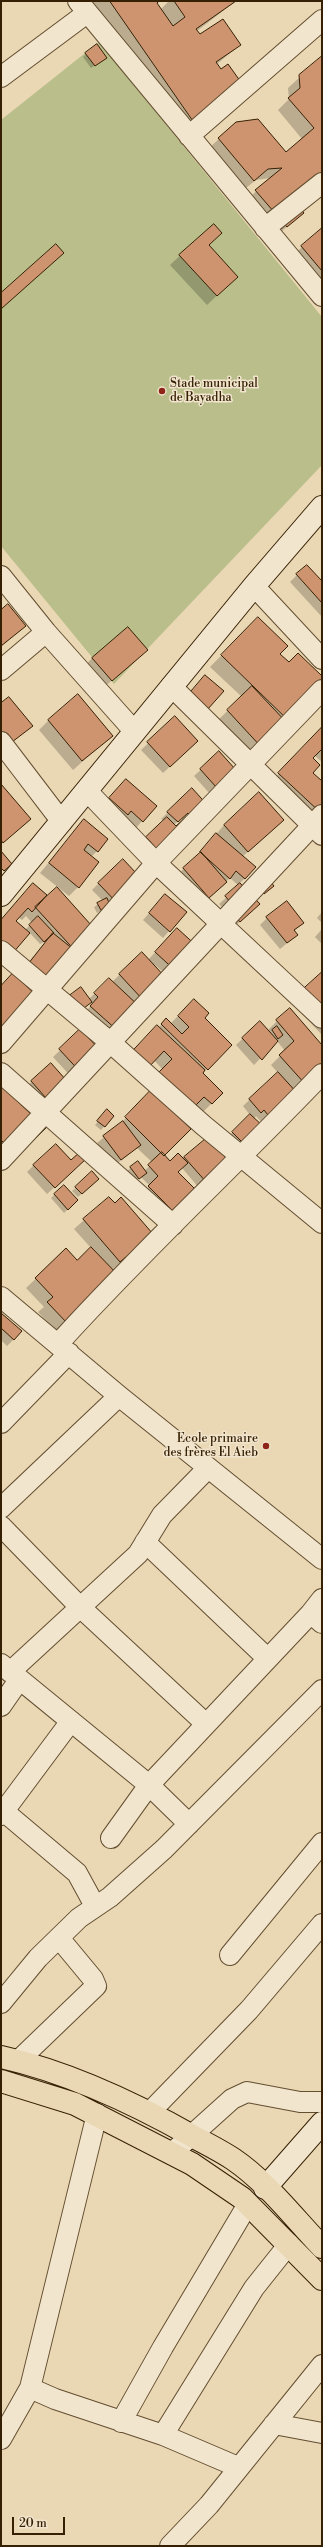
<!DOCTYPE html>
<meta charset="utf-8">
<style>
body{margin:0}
#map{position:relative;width:323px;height:2547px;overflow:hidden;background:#ead7b3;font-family:"Libre Bodoni",serif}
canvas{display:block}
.frame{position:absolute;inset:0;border:2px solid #362004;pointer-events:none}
.scale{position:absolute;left:12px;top:2517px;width:53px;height:18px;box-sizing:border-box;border:2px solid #362004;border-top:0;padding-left:5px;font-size:12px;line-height:14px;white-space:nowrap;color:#362004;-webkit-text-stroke:3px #f1e5ce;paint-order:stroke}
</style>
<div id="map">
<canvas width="323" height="2547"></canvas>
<div class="frame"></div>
<div class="scale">20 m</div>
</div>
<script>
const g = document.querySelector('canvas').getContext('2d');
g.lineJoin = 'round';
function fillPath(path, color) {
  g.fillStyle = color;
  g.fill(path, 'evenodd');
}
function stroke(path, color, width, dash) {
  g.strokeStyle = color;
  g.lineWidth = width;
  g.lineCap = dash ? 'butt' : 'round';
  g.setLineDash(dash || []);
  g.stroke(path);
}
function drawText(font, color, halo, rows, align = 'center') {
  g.font = font + ' "Libre Bodoni",serif';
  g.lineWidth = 3;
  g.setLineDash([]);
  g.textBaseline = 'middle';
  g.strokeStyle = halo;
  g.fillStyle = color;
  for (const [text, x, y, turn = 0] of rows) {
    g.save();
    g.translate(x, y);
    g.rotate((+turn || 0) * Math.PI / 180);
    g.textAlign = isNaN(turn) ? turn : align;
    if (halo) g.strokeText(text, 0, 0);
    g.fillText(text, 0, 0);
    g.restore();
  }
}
fillPath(new Path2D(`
 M99,42L322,317V465L114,684L1,546V120Z`), '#b9be8b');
fillPath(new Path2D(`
 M82,1H160L157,4L160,10L169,1H236L197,31L200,36L240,45L217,64L189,143Z
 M86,54L102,61L91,68L83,57Z
 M322,57V194L298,207L303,213L275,237L245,202L270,178L256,180L242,191L207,150L236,123L286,154L302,139L278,110L289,99L288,88Z
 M213,225L208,245L227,286L207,305L170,265Z
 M322,229V295L290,258Z
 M297,575L322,583V617L290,582Z
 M1,611L25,626L1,647Z
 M258,618L279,654L289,664L322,678V680L254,759L218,720L242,697L210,667Z
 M92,658L137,659L102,689L83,668Z
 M175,718L190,748L163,773L141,750Z
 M48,721L111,736L73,770L39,730Z
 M322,728V762L314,755L311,758V773L322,783V820L270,783Z
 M219,753L218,803L194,776Z
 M120,787L142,821L136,828L103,805Z
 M191,790L192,824L158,864L140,844L164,821L161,819ZM181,818L183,821L176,828L174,825Z
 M259,794L274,829L242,857L245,878L240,883L252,911L233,928L226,911L219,904L239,886L230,878L202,904L177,875L196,858L224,825Z
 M84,821L97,851L91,857L78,887L69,896L40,873Z
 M136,875L106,908L97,913L94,907L103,901L92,890L99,883Z
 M33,884L41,902L99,935L18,975L46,941L40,944L29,932L1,962V920ZM26,916L32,923L25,930L15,921L18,917L22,920Z
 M159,902L169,931L163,938L143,920Z
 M322,912V923L317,918Z
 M267,918L303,923L294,931L297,935L280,949L260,925Z
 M322,929V944L315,937Z
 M170,936L172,980L154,964L166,979L110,1037L85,1013L92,1004L89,999L102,986L112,982L142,953L148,960Z
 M322,973V1035L291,1002Z
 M194,1000L204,1018L231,1045L202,1074L222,1093L202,1113L154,1060L158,1028L166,1020L170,1024Z
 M277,1021L322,1047V1068L265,1126L256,1116L254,1119L240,1152L226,1139L250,1115L243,1106L278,1073L271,1065L285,1051L277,1041L254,1065L236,1045L260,1022L268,1030Z
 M80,1031L76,1082L53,1057Z
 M50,1065L47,1113L25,1088Z
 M151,1092L163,1155L170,1162L185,1157L229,1163L200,1189L182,1168L177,1172L172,1229L139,1196L150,1186L141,1177L135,1181L127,1171L138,1162L144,1171L153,1163L137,1148L114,1166L97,1143L119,1125Z
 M104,1114L113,1116L101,1130L95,1125Z
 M71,1162L79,1165L47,1194L27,1172L34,1165Z
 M92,1173L98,1179L78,1197L72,1191Z
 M64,1186L77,1200L64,1213L51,1198Z
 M109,1198L143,1243L112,1270L59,1334L38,1312L44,1307L26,1288L66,1250L77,1261L91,1248L74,1229Z
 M1,1315L14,1339L7,1346L1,1340Z`), '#0003');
const building = new Path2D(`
 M110,1H159L157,3L173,26L185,17L174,1H236L196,29L200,34L223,19L241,45L216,62L221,69L228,64L248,92L201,132Z
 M97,44L107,58L95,66L85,53Z
 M322,56V185L299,207L304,213L287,227L255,190L282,168L268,169L254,181L218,138L236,122L258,119L286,152L314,128L288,98L300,88L299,75Z
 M214,224L222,233L209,245L238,277L217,296L179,255Z
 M322,228V271L301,246Z
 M56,244L64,253L1,309V293Z
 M307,565L322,581V603L296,574Z
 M8,604L26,626L1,646V610Z
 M258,617L288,646L280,654L289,662L298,653L322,676V681L291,723L221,655Z
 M128,627L148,650L112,681L92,658Z
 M205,675L224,691L207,710L189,694Z
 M252,686L290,726L264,750L227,710Z
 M78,694L113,736L82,761L48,720Z
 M9,697L33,726L8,745L1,736V703Z
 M175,716L198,741L170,767L147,742Z
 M322,727V749L313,758L320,765L313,773L322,781V814L278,773Z
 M219,751L244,779L225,797L200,769Z
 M126,779L157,806L143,822L131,811L128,815L109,798Z
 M1,784L31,819L3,843L1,840Z
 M192,788L210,808L196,821L188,813L178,822L167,812Z
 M259,792L284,820L248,852L224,825Z
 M167,817L176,826L186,817L165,858L146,837Z
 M84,819L108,839L98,852L88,844L84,850L99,862L79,888L49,863Z
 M216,833L256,867L245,879L236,871L230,879L200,852Z
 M1,851L12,864L4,871L1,868Z
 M201,852L227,882L209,898L183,868Z
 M123,859L136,873L120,906L98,883Z
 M267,877L274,886L264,894L257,885Z
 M33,883L47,895L32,912L28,908L16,921L30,933L12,954L1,944V920Z
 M240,883L260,904L240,922L228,908L232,904L225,896Z
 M57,887L100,935L79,955L35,907Z
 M165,894L187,912L170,932L149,913Z
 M107,898L110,905L101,910L97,903Z
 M287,901L304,923L294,930L298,935L287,943L266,917Z
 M38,916L54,933L44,942L29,925Z
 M177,928L201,950L179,974L155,952Z
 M53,933L83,957L57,990L27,966Z
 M142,952L167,979L144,1001L119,974Z
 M322,972V1016L300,992Z
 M13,973L42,1001L1,1046V986Z
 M109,978L140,1007L118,1031L90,1006L98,997L94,993Z
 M81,987L92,1002L80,1011L69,996Z
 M194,999L209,1013L205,1018L232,1045L208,1070L161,1024L166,1018L182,1034L189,1027L178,1016Z
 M290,1008L322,1045V1068L306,1085L279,1055L294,1041L276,1020Z
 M260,1021L278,1041L262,1060L242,1038Z
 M157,1025L205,1070L203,1073L223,1093L212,1104L204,1097L192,1109L156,1075L172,1059L164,1051L147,1069L131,1053Z
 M277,1026L283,1035L278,1039L272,1030Z
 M80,1029L105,1055L84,1076L59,1049Z
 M51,1063L74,1089L54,1107L31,1081Z
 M278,1072L299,1095L272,1120L264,1110L261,1113L249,1099Z
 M1,1086L46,1128L17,1156L1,1140Z
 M151,1090L191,1129L164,1156L125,1117Z
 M107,1109L114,1116L105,1127L97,1121Z
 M250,1114L265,1128L247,1147L232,1132Z
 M123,1121L141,1145L121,1160L103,1136Z
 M208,1137L230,1163L207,1183L184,1157Z
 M56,1144L71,1160L81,1151L87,1158L55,1188L33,1165Z
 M162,1152L170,1161L178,1153L188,1163L178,1172L204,1198L182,1220L148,1186L158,1176L148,1165Z
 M138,1161L147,1173L139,1179L130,1167Z
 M92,1171L99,1179L82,1194L75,1187Z
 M64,1185L78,1200L68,1210L54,1194Z
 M109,1197L115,1203L121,1197L153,1234L120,1262L83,1219Z
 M91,1247L120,1277L69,1325L47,1302L53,1297L35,1278L66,1248L77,1260Z
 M1,1313L22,1331L14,1340L1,1328Z`);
fillPath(building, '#ce9470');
stroke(building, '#362004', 1);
const street = new Path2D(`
 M78,1L322,296
 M1,77L87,13
 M189,136L322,20
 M265,228L322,183
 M1,576L46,632L135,732
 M254,586L322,659
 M1,670L46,632
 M171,686L322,835
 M1,742L62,822
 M88,792L156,863L322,1018
 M1,951L111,1043L203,1125L322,1223
 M1,1043L156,863L322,690
 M1,1073L173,1225
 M1,1160L322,815
 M1,1297L119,1396L322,1559
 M58,1344C142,1251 235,1165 322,1074
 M1,1423L69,1353
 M1,1508L119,1396
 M1,1526L79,1606L205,1723
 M145,1542L267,1658
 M322,1599L311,1613L322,1623
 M1,1664L149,1785L189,1824
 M10,1672L138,1554L162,1515L208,1468
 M1,1706L19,1680
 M1,1809L77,1873L95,1906
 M1,1815L71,1721
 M111,1838L149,1785L311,1613
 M230,1955L322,1843
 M1,2003L38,1958L79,1918L110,1897L164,1849L322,1690
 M18,2061L96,1986L93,1979L59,1938
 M150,2112L249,2010L322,1924
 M172,2153L232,2099L247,2092L300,2102H322
 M30,2388L55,2399L163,2435L238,2467
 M121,2422L163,2347L248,2204
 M274,2424L322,2433
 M163,2435L254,2288L289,2244
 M1,2439L30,2388L97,2114
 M170,2546L209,2505L322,2365`);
const secondary = new Path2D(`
 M1,895L254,586L322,507
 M265,2188L322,2123`);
const primary = new Path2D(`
 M1,2057C68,2072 134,2103 194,2137C207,2144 221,2151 233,2159C267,2182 294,2218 322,2247
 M1,2081L75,2104L192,2164L242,2198L322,2279`);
stroke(street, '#634e30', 22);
stroke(secondary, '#362004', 24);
stroke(primary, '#362004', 24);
stroke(street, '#f1e5ce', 20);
stroke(secondary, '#f1e5ce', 22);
stroke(primary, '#ead7b3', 22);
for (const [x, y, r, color] of [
 [162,391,4,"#8f2418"],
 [266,1446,4,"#8f2418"]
]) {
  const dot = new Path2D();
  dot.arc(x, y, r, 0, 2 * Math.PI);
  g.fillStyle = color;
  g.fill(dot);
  stroke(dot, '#f1e5ce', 1.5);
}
drawText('12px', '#362004', '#f1e5ce', [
 ["Stade municipal",170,384],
 ["de Bayadha",170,398],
 ["Ecole primaire",258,1439,"right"],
 ["des frères El Aieb",258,1453,"right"]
], 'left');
</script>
